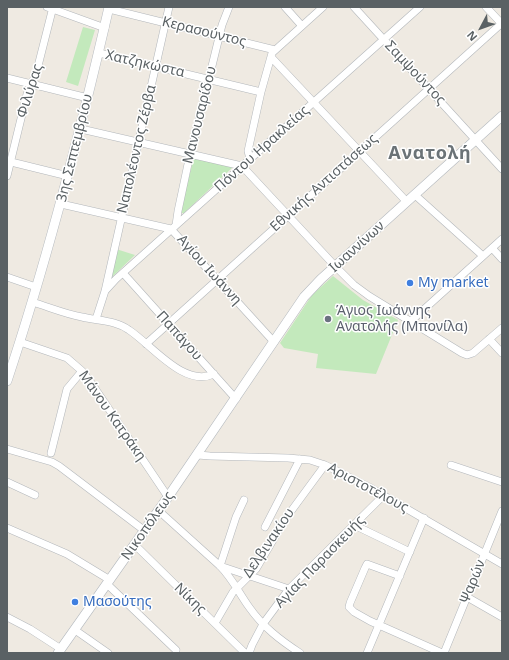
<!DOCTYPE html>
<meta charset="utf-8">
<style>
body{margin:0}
#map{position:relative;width:509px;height:660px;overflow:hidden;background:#efeae2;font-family:"Noto Sans",sans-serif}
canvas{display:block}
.frame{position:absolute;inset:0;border:8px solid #5a6164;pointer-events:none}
.north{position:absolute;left:461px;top:8px;width:40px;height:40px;-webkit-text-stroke:3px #fff;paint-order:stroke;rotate:229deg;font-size:11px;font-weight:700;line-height:16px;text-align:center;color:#5a6164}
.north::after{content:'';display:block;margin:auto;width:14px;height:18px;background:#5a6164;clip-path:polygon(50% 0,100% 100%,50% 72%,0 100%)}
</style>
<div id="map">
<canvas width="509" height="660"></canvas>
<div class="frame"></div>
<div class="north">N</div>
</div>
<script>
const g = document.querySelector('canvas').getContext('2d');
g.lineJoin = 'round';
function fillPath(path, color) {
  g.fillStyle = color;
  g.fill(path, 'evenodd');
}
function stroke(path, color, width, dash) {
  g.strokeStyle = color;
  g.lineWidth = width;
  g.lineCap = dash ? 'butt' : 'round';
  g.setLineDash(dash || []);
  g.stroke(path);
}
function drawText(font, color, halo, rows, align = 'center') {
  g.font = font + ' "Noto Sans",sans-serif';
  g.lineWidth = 3;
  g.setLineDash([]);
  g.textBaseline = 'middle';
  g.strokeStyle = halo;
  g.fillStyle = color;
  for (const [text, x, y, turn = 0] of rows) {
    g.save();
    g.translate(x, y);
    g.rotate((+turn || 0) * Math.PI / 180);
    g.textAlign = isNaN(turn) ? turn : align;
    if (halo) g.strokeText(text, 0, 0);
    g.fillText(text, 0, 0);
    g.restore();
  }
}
fillPath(new Path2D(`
 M83,27L95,30L78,86L66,82Z
 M194,157L233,167L184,213H180Z
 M116,249L135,255L112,277L110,275Z
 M333,276L363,300L398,320L376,374L316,368L318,354L284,348L280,343L312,295Z`), '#c3e9bc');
const minor = new Path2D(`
 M47,7L105,28
 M285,7L302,26
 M354,7L502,169
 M486,7L502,24
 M109,9L275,50
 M99,53L261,92
 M271,57L407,202
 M7,78L88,98
 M81,129L242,166L335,266L354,285L369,296L462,353L467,355L473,353L502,328
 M250,159L248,151L261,92L272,53L323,7
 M7,161L68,176
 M7,176L27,94L36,74L53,7
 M415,195L483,256
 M61,204L171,229L274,342
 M176,225L178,211L188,164L222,25L229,7
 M492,248L502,259
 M123,273L236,399
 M7,277L36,287
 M105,291L116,279L420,7
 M32,302C49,307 65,314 82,317C98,321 115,320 129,330C152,345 184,388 214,374
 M96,319L105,291L169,7
 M411,321L502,239
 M489,339L502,353
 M20,342L67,358L82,371L92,384L168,497
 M146,344L502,23
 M7,449L52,462L59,466L145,531
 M51,453L67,389L82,371
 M198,455L210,456L288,458L310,460L325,465L369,487L502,564
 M451,465L502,482
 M7,482L35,495
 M244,500L236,517L220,566L289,589
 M159,511L220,566C232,578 239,593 249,607C263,627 280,640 300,653
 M354,525L410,552
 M265,527L300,459
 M7,528L67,554L110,580
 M135,545L245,653
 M400,576L367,564L365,568L350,603L349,607L354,612L370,621L442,653
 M107,584L176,650
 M467,597L502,617
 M7,617L30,629L61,649
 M215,623L233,592L256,569L286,518L325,465
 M75,630L108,653
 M249,653L252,645L263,624L289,589L384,495
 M367,653L424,518
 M444,653L502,511`);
const secondary = new Path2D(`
 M7,381C48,258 80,133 109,7
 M58,653L168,497L304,297L321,279L502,116`);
stroke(minor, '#b3b7bb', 8);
stroke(secondary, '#b4b9be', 10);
stroke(minor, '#fff', 7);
stroke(secondary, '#fff', 9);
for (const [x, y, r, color] of [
 [410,283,4,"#3f7fe0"],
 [328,319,4,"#6b7280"],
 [75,602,4,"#3f7fe0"]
]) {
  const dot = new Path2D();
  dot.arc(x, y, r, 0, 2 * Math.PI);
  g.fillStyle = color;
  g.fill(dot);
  stroke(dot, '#fff', 1.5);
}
drawText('14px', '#5a6164', '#fff', [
 ["Κερασούντος",204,32,14],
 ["Χατζηκώστα",145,64,13],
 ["Σαμψούντος",415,73,47],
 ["Φιλύρας",30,91,-72],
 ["Μανουσαρίδου",200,115,-76],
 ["3ης Σεπτεμβρίου",75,148,-76],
 ["Ναπολέοντος Ζέρβα",137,149,-77],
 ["Πόντου Ηρακλείας",262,149,-42],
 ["Εθνικής Αντιστάσεως",324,183,-42],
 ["Ιωαννίνων",357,247,-42],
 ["Αγίου Ιωάννη",209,270,48],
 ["Παπάγου",179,336,48],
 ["Μάνου Κατράκη",112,416,55],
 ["Αριστοτέλους",368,488,28],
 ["Νικοπόλεως",148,526,-55],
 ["Δελβινακίου",269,543,-56],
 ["Αγίας Παρασκευής",320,562,-46],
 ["Ψαρών",473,582,-68],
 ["Νίκης",190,599,44]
]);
drawText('14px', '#366cbe', '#fff', [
 ["My market",418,283],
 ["Μασούτης",83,602]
], 'left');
drawText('14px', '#5b616d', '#fff', [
 ["Άγιος Ιωάννης",336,311],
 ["Ανατολής (Μπονίλα)",336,327]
], 'left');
g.letterSpacing = '1px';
drawText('bold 18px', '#6b7377', '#fff', [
 ["Ανατολή",430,154]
]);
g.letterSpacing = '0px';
</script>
